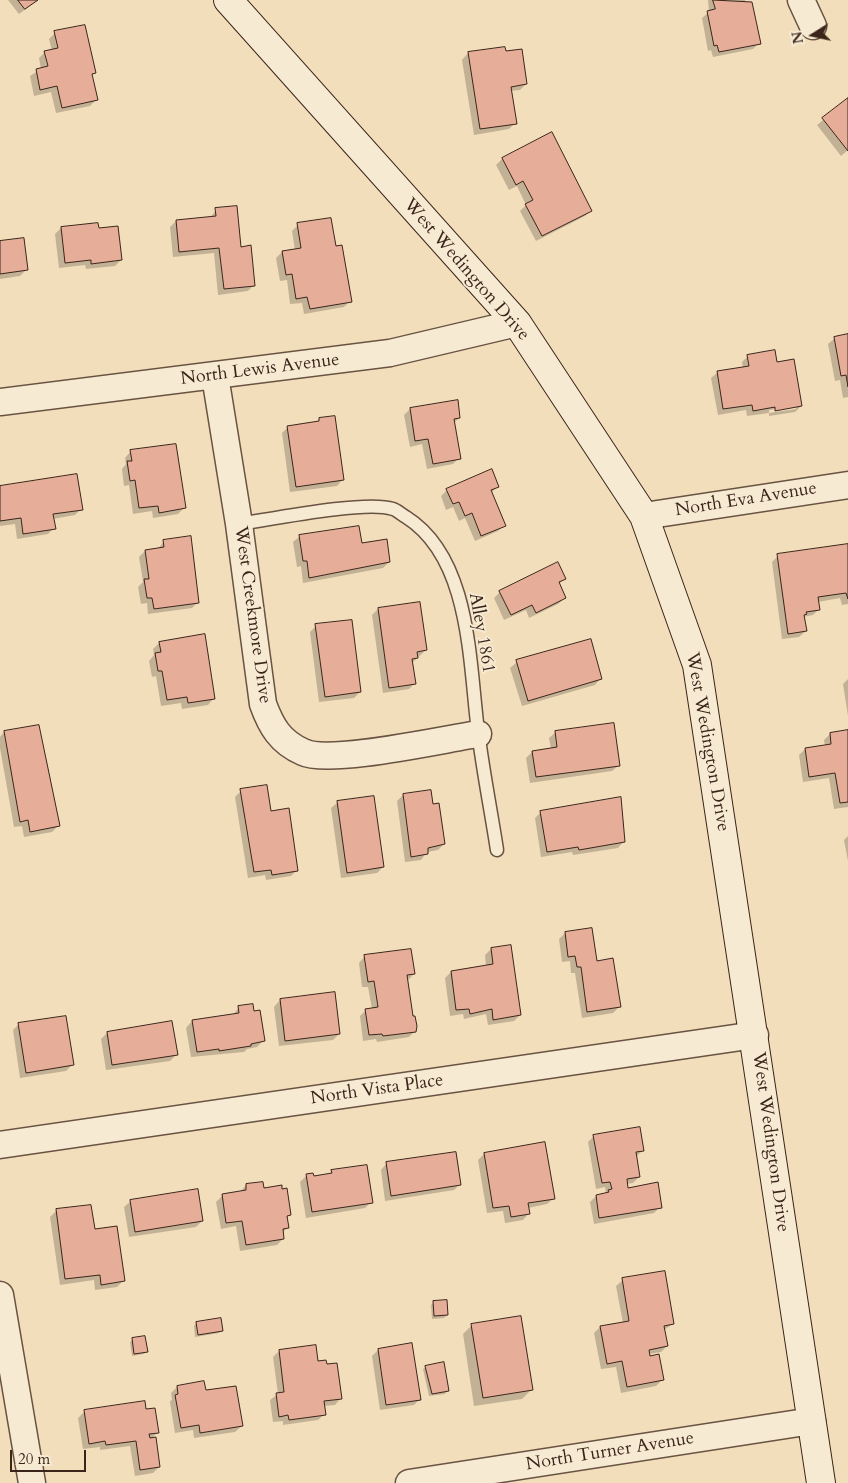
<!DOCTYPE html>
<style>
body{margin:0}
#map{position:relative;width:848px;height:1483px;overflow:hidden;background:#f3debb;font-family:Cardo,serif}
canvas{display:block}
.north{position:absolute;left:788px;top:10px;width:50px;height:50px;-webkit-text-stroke:4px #f7ead3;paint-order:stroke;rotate:260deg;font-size:14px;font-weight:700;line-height:20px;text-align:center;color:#3b251b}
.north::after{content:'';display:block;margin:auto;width:18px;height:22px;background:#3b251b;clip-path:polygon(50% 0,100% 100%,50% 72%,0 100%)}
.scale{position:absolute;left:10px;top:1450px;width:76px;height:22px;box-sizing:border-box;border:2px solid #3b251b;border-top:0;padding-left:6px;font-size:15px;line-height:18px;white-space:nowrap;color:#3b251b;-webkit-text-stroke:4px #f7ead3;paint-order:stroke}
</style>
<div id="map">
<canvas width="848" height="1483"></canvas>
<div class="north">N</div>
<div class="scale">20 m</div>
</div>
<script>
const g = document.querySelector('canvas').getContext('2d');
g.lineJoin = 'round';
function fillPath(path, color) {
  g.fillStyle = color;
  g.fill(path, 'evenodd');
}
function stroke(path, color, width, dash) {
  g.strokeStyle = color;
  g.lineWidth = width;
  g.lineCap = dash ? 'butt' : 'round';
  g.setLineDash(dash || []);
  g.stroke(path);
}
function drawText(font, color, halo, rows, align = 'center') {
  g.font = font + ' Cardo,serif';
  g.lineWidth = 4;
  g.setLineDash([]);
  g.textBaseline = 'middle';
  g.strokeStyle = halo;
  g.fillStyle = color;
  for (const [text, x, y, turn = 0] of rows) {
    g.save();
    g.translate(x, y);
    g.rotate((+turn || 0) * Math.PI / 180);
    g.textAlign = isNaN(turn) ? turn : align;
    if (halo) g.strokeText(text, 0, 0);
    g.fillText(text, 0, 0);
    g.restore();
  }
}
fillPath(new Path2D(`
 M8,0H38L19,14Z
 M708,0H745L759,43L753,49L713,57L711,50L708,51L702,18L709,12Z
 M55,33L94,73L91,77L96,100L90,106L56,113L51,92L34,96L30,76L41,69L39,58L45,52L52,51L49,39Z
 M468,53L526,84L520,90L510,91L515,123L509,129L474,135L462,60Z
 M848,100V150L841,156L817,125Z
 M502,159L591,210L585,216L536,241L520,211L526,205L517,186L509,190L496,165Z
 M216,210L240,248L254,285L248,291L218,295L214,253L173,257L170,227L176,221L210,218Z
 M97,224L98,229L121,260L115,266L86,269L85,265L59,268L55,234L61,228Z
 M298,225L335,248L350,301L344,307L304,314L302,303L290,304L287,280L280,281L276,258L282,252L295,250L292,231Z
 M0,242L26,270L20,276L0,279Z
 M848,335V397L843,398L840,380L835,381L828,344L835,338Z
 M748,356L776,363L801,406L795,412L769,416V413L747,416L746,410L718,415L711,378L718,372L743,368L742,362ZM796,406V409L769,413V410Z
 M410,409L459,418L454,423L459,458L453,464L427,469L422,444L410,447L404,415Z
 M319,420L343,479L337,486L290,492L282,433L288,427L316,423Z
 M131,451L184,508L178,514L153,518L152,511L133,514L129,485L124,486L122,469L126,464L125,458Z
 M0,487L81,509L75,515L53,519L54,528L48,534L17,539L15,524L0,526Z
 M497,487L491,493L504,525L498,531L475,541L465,518L459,521L453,507L446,510L441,496L447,490Z
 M300,536L361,544L389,562L383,568L303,583L301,566L297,567L293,542Z
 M164,541L198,602L192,608L148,614L147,603L141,604L138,587L143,582L139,557L145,551L158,549Z
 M848,545V604L842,605L840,598L818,602L819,609L813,615L803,617L806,631L799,637L782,639L772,562L778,556Z
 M565,578L558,585L565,598L558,604L529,618L526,610L504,620L494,598L500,592Z
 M378,609L426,650L412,663L415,683L409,689L383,693L372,615Z
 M316,626L360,692L354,698L319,702L310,632Z
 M159,643L214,698L208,705L182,709L181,703L161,706L156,676L152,677L149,661L154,655L153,649Z
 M517,662L601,678L595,685L522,706L510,668Z
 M848,679V716L843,684Z
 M4,732L58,826L52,832L24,837L22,826L14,827L0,748V737Z
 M556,732L619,765L612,771L530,783L526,758L532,752L551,749L549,738Z
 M848,732V807L834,809L829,778L803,782L799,755L805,749L825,746L824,740L830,734Z
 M241,791L297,870L291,876L266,880L265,875L248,878L235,797Z
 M403,795L432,805L444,844L438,850L427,852L421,860L405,862L397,801Z
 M338,802L383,867L377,873L341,878L331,808Z
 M541,812L624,841L618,848L573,855L572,852L541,857L535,818Z
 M848,836V861L844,840Z
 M565,933L596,962L619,1007L613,1013L582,1018L575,973H571L570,961L562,962L559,939Z
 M491,949L520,1015L514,1021L488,1025L486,1014L464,1019L463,1014L450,1016L445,978L451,972L486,966L485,955Z
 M365,956L414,974L407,981L415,1031L409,1037L377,1042L376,1039L363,1041L360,1016L366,1010L372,1009L368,987H362L359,963Z
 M280,1000L339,1034L333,1040L279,1046L274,1007Z
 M239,1007L253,1013L263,1041L257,1047L247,1049L244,1052L191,1057L186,1028L192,1021L233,1015Z
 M19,1024L72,1065L66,1071L20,1078L13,1030Z
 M107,1033L176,1055L170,1061L106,1070L101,1039Z
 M594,1136L643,1150L636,1157L639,1177L633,1183L626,1184L627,1189L660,1207L654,1213L594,1224L590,1202L596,1196L606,1194L605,1187L596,1189L588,1142Z
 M544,1144L554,1198L547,1204L528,1208L529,1213L523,1220L505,1223L503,1211L487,1213L478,1160L484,1154Z
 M387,1163L460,1184L454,1190L385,1201L381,1170Z
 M332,1171L371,1202L365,1208L306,1218L300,1182L306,1176L313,1177L328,1175Z
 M246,1185L263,1189L290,1214L286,1218L287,1228L282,1233L283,1239L277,1245L240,1251L236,1226L221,1229L216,1202L222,1196L240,1192Z
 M131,1201L202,1221L196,1227L129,1237L124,1207Z
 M90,1206L93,1230L123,1281L117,1287L95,1290L94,1280L60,1285L50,1217L56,1211Z
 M623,1280L673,1324L664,1330L667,1346L661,1352L649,1354L662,1380L656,1386L621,1393L616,1367L601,1369L594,1333L600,1327L623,1323L616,1286Z
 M433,1303L447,1315L444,1318L432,1319L431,1305Z
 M196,1323L221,1330L219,1333L195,1337L194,1326Z
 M472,1325L531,1390L522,1399L474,1406L463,1334Z
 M133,1339L146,1351L144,1354L132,1356L130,1342Z
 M378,1350L420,1399L414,1405L380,1410L372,1356Z
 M279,1351L317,1362L341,1398L335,1405L323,1406L325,1414L318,1420L283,1425V1421L273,1422L270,1400L278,1394L273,1357Z
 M426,1367L447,1391L445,1394L429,1396L423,1369Z
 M177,1387L205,1392L242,1426L235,1432L194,1438L193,1430L175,1433L170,1402L172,1399L171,1393Z
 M145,1411L158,1432L151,1439L159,1467L153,1473L135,1476L130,1446L100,1450V1447L83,1449L78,1418L84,1412Z`), '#0003');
const building = new Path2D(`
 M18,0H38L25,9Z
 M713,0L752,2L761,44L719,52L717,45L714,46L707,11L715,9Z
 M85,25L96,73L92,74L98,100L62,108L57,86L40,90L36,69L48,66L44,51L58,48L54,31Z
 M505,47L506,51L522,49L527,84L511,87L517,124L480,129L468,52Z
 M848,98V151L822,118Z
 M552,132L592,211L542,236L525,204L533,200L523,181L516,185L502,158Z
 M237,206L241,247L251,245L255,286L224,289L219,248L179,252L176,220L216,216L215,208Z
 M331,218L336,246L342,245L352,302L310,309L307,297L296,299L292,274L286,275L282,251L301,248L297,223Z
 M98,223L99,228L118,226L122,260L91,264V260L65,263L61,227Z
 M24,238L28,270L0,274V241Z
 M848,334V387L846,375L841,376L834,337Z
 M775,350L777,362L794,359L802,406L775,411V407L753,411L752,405L723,409L717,371L749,366L747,355Z
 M458,400L460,418L454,419L461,459L433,464L428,439L415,441L410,408Z
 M335,416L344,480L296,487L287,426L319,421V418Z
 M176,444L186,508L159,513L158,506L139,508L135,480L130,481L127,461H132L130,450Z
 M492,469L499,487L491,490L506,526L481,536L472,513L465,516L459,502L453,504L446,489Z
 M77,474L83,510L53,514L56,529L23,534L21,518L0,521V486Z
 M359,526L362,543L387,539L390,562L309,578L307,561H303L299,535Z
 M191,536L199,603L154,609L152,598H147L144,579H149L145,550L164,547L163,540Z
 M848,544V599L846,593L818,597L820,610L806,612L807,614L804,615L807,631L788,634L777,554Z
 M558,562L566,579L559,582L566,598L536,613L532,605L511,615L499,591Z
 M420,602L427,650L417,652L418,658L412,659L416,684L389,688L378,608Z
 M352,620L361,692L325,697L315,624Z
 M205,634L215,699L188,703L187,697L167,700L162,671H158L155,653L161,652L159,642Z
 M591,639L602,679L528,701L516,660Z
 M614,723L620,766L536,777L532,751L557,747L555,731Z
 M39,725L60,826L30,832L28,820L20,822L4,731Z
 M848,730V802L840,803L835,773L809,777L805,748L831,744L830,733Z
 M267,785L271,811L289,808L298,871L272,875L271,870L254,872L240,789Z
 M431,790L433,804L439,803L445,844L428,848V854L411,857L403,794Z
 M374,796L384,867L347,873L337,801Z
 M621,797L625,842L579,850L578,847L547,852L540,811Z
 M592,928L597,961L613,958L621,1007L587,1012L581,967H577L575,956L568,957L565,932Z
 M511,945L521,1015L493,1020L492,1009L470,1014L469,1009L456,1010L451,971L493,964L491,948Z
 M411,949L415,974L407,975L413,1016H415L417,1026L416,1032L383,1036L382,1034L369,1035L365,1009L378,1007L374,981L368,982L364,955Z
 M335,992L340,1034L285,1041L280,999Z
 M253,1004L254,1011L260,1010L265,1041L251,1044V1046L219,1051V1049L197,1052L192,1020L239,1013L238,1006Z
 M66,1016L74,1065L26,1073L18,1023Z
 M172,1021L178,1055L112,1065L107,1032Z
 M640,1127L644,1151L636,1152L640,1177L627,1179L628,1188L658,1182L662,1208L599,1218L596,1195L609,1192L608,1190L612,1189L610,1182L602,1183L593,1135Z
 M545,1142L555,1199L528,1203L530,1214L511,1217L509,1206L493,1208L484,1153Z
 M456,1152L461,1185L391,1196L386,1162Z
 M367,1165L373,1203L312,1212L306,1174L313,1173L314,1176L332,1173L331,1170Z
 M263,1182L264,1188L282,1185V1189L287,1188L291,1215L287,1216L289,1228L283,1229L284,1239L246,1245L242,1221L226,1223L222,1194L246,1190V1184Z
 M198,1189L203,1221L135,1232L130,1200Z
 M91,1205L95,1229L117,1226L125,1281L101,1285L100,1275L65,1279L56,1209Z
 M665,1271L674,1324L664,1326L668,1346L649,1350L650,1356L659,1354L664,1380L627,1387L622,1361L607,1364L600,1326L629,1321L622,1278Z
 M447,1300L448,1315L434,1316L433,1301Z
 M521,1316L533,1390L483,1398L471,1324Z
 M221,1318L223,1331L198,1335L196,1322Z
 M145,1336L148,1352L134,1354L132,1338Z
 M412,1343L421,1400L386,1405L378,1349Z
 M316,1345L318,1361L326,1360L327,1364L337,1363L342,1399L324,1401L326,1415L289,1420L288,1415L279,1417L276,1393L284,1392L279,1350Z
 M444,1362L449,1391L432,1394L425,1366Z
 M204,1381L206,1390L236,1386L243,1426L200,1433L199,1425L181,1428L175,1395L178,1394L177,1386Z
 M145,1401L146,1409L155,1408L159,1433L149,1434L150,1438L156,1437L160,1467L140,1470L136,1441L106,1445L105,1441L89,1444L84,1410Z`);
fillPath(building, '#e6ad98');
stroke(building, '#3b251b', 1);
const service = new Path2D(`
 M239,524C272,519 366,500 393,509C397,510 402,515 406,517C471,558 469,662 478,731C483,771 491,811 497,850`);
const minor = new Path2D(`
 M801,0L813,26
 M215,376L239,524L263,704C271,726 280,742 303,752C329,765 444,739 478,734
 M0,402L390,353L517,323
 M644,516L848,485
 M0,1145L755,1035
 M0,1295L32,1483
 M409,1483L812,1421`);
const secondary = new Path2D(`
 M228,0L517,323L644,516L697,665L821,1483`);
stroke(service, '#695343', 15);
stroke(minor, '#695343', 29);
stroke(secondary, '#3b251b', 30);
stroke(service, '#f7ead3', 12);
stroke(minor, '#f7ead3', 26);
stroke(secondary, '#f7ead3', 28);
drawText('18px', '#3b251b', '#f7ead3', [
 ["West Wedington Drive",466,270,49],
 ["North Lewis Avenue",260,370,-7],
 ["North Eva Avenue",746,500,-9],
 ["West Creekmore Drive",252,615,82],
 ["Alley 1861",481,633,80],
 ["West Wedington Drive",707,742,80],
 ["North Vista Place",377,1090,-8],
 ["West Wedington Drive",770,1142,82],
 ["North Turner Avenue",610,1452,-9]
]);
</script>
